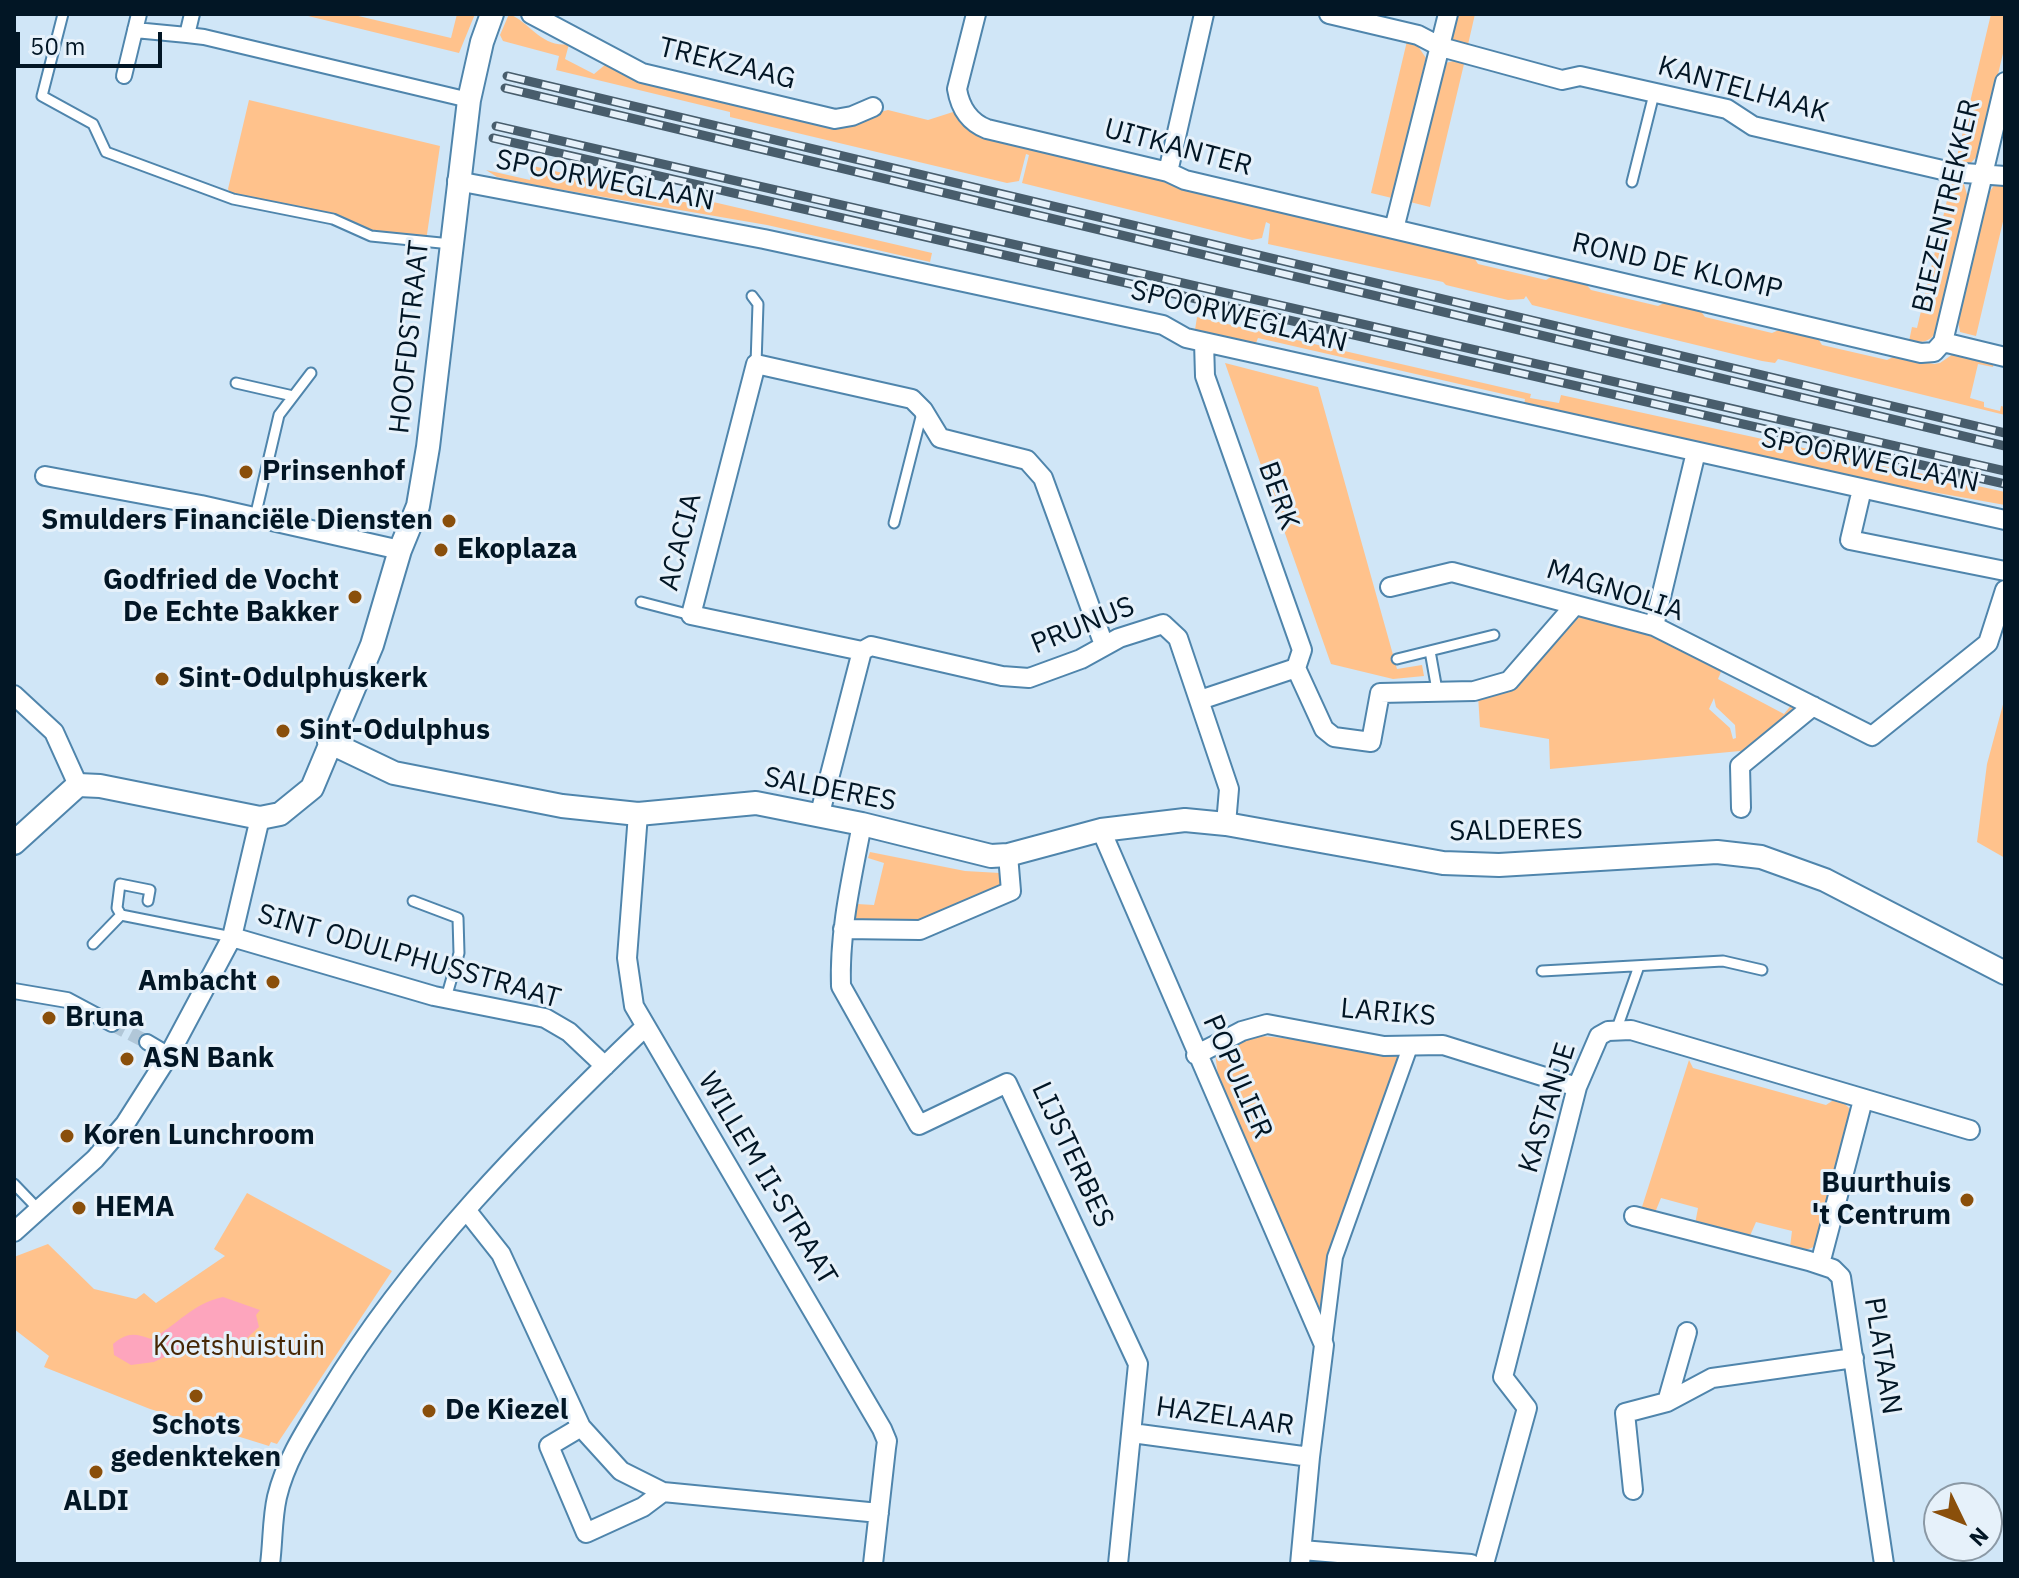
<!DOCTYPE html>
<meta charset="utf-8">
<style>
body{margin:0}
#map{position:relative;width:2019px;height:1578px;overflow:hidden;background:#d0e6f7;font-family:"IBM Plex Sans",sans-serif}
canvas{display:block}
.frame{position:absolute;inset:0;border:16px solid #021625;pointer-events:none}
.north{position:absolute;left:1923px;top:1482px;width:80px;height:80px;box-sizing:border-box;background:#e6f1fa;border:2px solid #8b99a5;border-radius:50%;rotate:133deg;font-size:22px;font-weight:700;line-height:32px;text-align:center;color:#021625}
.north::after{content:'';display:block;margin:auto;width:28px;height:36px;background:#8a4f0b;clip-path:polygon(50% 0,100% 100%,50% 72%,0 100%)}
.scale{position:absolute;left:16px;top:32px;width:146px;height:36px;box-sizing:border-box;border:4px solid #021625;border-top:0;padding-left:10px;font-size:24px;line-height:28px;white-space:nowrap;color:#021625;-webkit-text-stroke:6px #e6f1fa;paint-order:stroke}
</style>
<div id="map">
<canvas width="2019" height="1578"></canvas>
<div class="frame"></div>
<div class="north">N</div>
<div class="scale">50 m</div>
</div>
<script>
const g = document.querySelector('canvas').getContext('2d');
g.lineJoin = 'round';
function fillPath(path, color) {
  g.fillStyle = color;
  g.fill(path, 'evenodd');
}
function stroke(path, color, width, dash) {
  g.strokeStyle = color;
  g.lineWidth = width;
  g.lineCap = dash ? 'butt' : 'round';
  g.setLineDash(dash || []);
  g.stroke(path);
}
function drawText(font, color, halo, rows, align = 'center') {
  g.font = font + ' "IBM Plex Sans",sans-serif';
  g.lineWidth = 6;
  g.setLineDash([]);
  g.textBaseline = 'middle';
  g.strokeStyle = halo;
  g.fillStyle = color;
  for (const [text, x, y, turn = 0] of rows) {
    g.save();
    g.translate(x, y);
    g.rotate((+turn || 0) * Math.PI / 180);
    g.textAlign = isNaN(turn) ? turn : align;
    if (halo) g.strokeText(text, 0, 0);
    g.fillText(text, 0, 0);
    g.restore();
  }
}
fillPath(new Path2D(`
 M300,14H350L451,38L457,14H475L459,53Z
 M509,14C530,22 541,48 569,44L565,59L594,74L606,64L828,125L888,110L928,120L953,112L1165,180L1174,186L1473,256L1478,264L1546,280L1554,275L1585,283L1591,290L1658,306L1666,302L1700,310L1705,317L1772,333L1781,329L1817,337L1822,345L1887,360L1895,356L1934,364L1940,363L1953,354L1960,353L1994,361L1993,367L1978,364L1970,398L1984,402V407L2000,411L2001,406L2005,407V415L1778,359L1775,363L1762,361L1532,305L1526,296L1524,299L1508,300L1446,285L1443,282L1268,244L1270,224L1266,222L1262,238L1252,240L1022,183L1029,155L1026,154L1019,181L1007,183L730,117V112L556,70L559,56L503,41L500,35Z
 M1455,14H1475L1467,49L1458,46L1449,37Z
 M1991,14H2005V45L1979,154L1969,165H1955Z
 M1407,41L1415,42L1426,58L1392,198L1371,193Z
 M1453,61L1464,64L1430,207L1410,202L1442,64Z
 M249,100L440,146L426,241L371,236L333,219L233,199L228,189Z
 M533,166L708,207L709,201L932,253L930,262L767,225L534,185L497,177L486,170L530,180Z
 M1952,179L1964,184L1968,198L1939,326C1933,341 1924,344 1909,341L1912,327L1917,328Z
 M2005,181V213L1976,336L1960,332L1958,321L1988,194L1995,184Z
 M1197,317L1531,394L1530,398L1559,403L1561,395L2005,492V505L1832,474L1524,405L1525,399L1258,338L1256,343L1195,330Z
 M1225,363L1318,387L1397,669L1422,665L1424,676L1393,679L1331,664Z
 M1583,613L1651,628L1723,667L1718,679L1784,714L1793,703L1800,710L1744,756L1740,751L1550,769L1549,739L1480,727L1478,695L1525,674ZM1714,698L1716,707L1735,725L1736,738L1733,739L1730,728L1709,709Z
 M2005,697V858L1977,842L1987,764Z
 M870,852L965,871L1000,873L1001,886L916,923H855L857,904L874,905L884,863L868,858Z
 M1251,1035L1315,1041L1397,1054L1402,1057L1336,1245L1325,1320L1219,1083L1215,1053Z
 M1689,1060L1693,1068L1826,1105L1835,1099L1843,1102L1852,1111L1819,1243C1808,1252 1802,1250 1790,1247L1792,1231L1756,1222L1749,1238L1695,1224L1698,1208L1661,1198L1654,1215L1641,1210Z
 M247,1193L392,1271L277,1444L271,1442L269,1446L150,1409L44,1367L49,1356L14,1329V1257L48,1244L94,1289L136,1299L144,1293L156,1303L225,1256L214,1249Z`), '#ffc28c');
fillPath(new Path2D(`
 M223,1297L260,1310L256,1315L259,1327L246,1339L200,1340L154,1362L131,1365L114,1355L113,1344C127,1332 135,1333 151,1339C178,1325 191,1304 223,1297Z`), '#fda5bd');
stroke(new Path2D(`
 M112,1024L147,1042`), '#b1c7d8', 14, [14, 7]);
const service = new Path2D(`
 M63,14L42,96L93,124L106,152L233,199L333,219L371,236L451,244
 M1632,182L1654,94
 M752,296L758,304L756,364
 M236,383L293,396
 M255,517L279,415L311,373
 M894,523L922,413
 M641,602L691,615
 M1430,651L1437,690
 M1397,659L1494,635
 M413,901L458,918L459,953L446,998
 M121,915L117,908L120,884L150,890L148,901
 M93,944L121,915L232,937
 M1542,971L1723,961L1762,970
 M1616,1031L1639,966
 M14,1184L39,1210`);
const pedestrian = new Path2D(`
 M135,30L187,35L192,14
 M187,35L204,37L469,100
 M124,76L139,14
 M14,991L67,1000L112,1024
 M147,1042L169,1055
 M1324,1345L1335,1257L1410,1047`);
const minor = new Path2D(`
 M531,14L642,73L835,119L852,116L873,107
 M976,14L957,89C960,107 969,122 987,129L1168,172L1185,180L1921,353L1934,352L1943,342
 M1329,14L1418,35L1441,47L1562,80L1580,76L1727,109L1753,126L1951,172L2005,176
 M1168,172L1204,14
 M457,181L764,239L1163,325L1186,338L2005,520
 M1394,229L1448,14
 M1943,342L2005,82
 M1943,342L2005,357
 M45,476L201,505L400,550
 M1862,489L1850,540L2005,571
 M1390,587L1452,572L1654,626L1872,736L1988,643L2005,590
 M1654,626L1696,452
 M862,651L871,646L1002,676L1029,678L1081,659L1119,638L1163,624L1178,638L1229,789L1226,824
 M1296,668L1324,729L1334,737L1371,742L1380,693L1474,691L1509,681L1575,605
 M14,695L54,732L78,785
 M1200,700L1296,668L1302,650L1205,376L1204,342
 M1741,808L1740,766L1813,706
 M638,814L627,958L634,1006L882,1429L887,1441L886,1448L873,1564
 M819,817L862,651L691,615L756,364L912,399L923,410L940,438L1027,460L1043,478L1104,645
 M862,824C852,877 839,931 841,986L919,1125L1007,1083L1138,1364L1118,1564
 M1101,830L1324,1345L1310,1457L1300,1564
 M843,929L920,930L1011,891L1008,855
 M232,937L434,996L545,1018L569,1032L605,1066
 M1196,1055L1242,1031L1267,1024L1384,1046L1443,1045L1577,1087
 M467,1211L501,1254L581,1427L621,1471L663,1492L879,1513
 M1634,1216L1809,1261L1833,1269L1841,1277L1884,1564
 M14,1232L95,1159L125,1124L169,1055L232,937L260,818
 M1820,1264L1863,1100
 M1667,1402L1687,1332
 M581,1427L549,1446L586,1533L643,1507L663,1492
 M1132,1433L1310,1457
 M1633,1490L1625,1413L1667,1402L1712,1378L1854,1358
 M1302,1550L1471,1564
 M270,1564C273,1542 272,1519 277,1497C286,1459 308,1427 328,1394C412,1256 528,1139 645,1027
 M1484,1564L1527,1408L1503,1377L1577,1087L1599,1036L1608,1031L1631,1030L1970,1130`);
const tertiary = new Path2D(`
 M329,742L394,773L562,806L638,814L756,803L862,824L991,856L1008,855L1101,830L1185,820L1226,824L1443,863L1499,865L1717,852L1761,857L1825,880L2005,973
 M14,843L78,785L100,786L260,818L280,814L312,788L372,645L400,550L418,506L428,447L469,100L482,42L492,14`);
stroke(service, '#4f85ac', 13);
stroke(pedestrian, '#4f85ac', 18);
stroke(minor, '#4f85ac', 22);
stroke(tertiary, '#4f85ac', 26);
stroke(service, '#fff', 9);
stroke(pedestrian, '#fff', 14);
stroke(minor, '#fff', 18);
stroke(tertiary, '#fff', 22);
const rail = new Path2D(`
 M507,76L2005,433
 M505,88L2005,446
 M496,126L2005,471
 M493,138L2005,484`);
stroke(rail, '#485d6c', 9);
stroke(rail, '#e6f1fa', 6, [18]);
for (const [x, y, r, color] of [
 [246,472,8,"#8a4f0b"],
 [449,521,8,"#8a4f0b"],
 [441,550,8,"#8a4f0b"],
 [355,597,8,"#8a4f0b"],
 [162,679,8,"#8a4f0b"],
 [283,731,8,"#8a4f0b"],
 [273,982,8,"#8a4f0b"],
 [49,1018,8,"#8a4f0b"],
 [127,1059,8,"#8a4f0b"],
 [67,1136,8,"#8a4f0b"],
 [1967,1200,8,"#8a4f0b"],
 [79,1208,8,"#8a4f0b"],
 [196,1396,8,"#8a4f0b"],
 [429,1411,8,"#8a4f0b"],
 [96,1472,8,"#8a4f0b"]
]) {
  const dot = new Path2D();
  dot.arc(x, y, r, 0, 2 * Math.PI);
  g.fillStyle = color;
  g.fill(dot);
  stroke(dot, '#e6f1fa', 3);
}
drawText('28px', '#021625', '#e6f1fa', [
 ["TREKZAAG",727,64,14],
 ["KANTELHAAK",1743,90,16],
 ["UITKANTER",1178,148,15],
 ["SPOORWEGLAAN",605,181,11],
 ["BIEZENTREKKER",1947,206,-77],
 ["ROND DE KLOMP",1677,267,13],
 ["SPOORWEGLAAN",1239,317,14],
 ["HOOFDSTRAAT",410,337,-84],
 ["SPOORWEGLAAN",1870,461,12],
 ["BERK",1278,496,70],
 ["ACACIA",681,542,-76],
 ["MAGNOLIA",1615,591,18],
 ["PRUNUS",1083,626,-22],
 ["SALDERES",830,790,11],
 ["SALDERES",1516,831,-1],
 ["SINT ODULPHUSSTRAAT",409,957,16],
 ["LARIKS",1388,1013,5],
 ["POPULIER",1237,1077,66],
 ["KASTANJE",1548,1108,-73],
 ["LIJSTERBES",1072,1155,65],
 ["WILLEM II-STRAAT",767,1179,59],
 ["PLATAAN",1882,1356,81],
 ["HAZELAAR",1225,1417,8]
]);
drawText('bold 28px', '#021625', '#e6f1fa', [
 ["Prinsenhof",262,472],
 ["Smulders Financiële Diensten",433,521,"right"],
 ["Ekoplaza",457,550],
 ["Godfried de Vocht",339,581,"right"],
 ["De Echte Bakker",339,613,"right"],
 ["Sint-Odulphuskerk",178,679],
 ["Sint-Odulphus",299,731],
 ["Ambacht",257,982,"right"],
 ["Bruna",65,1018],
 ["ASN Bank",143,1059],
 ["Koren Lunchroom",83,1136],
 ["Buurthuis",1951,1184,"right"],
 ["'t Centrum",1951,1216,"right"],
 ["HEMA",95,1208],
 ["De Kiezel",445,1411],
 ["Schots",196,1426,"center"],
 ["gedenkteken",196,1458,"center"],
 ["ALDI",96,1502,"center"]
], 'left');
drawText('28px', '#472705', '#e6f1fa', [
 ["Koetshuistuin",239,1347]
]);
</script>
